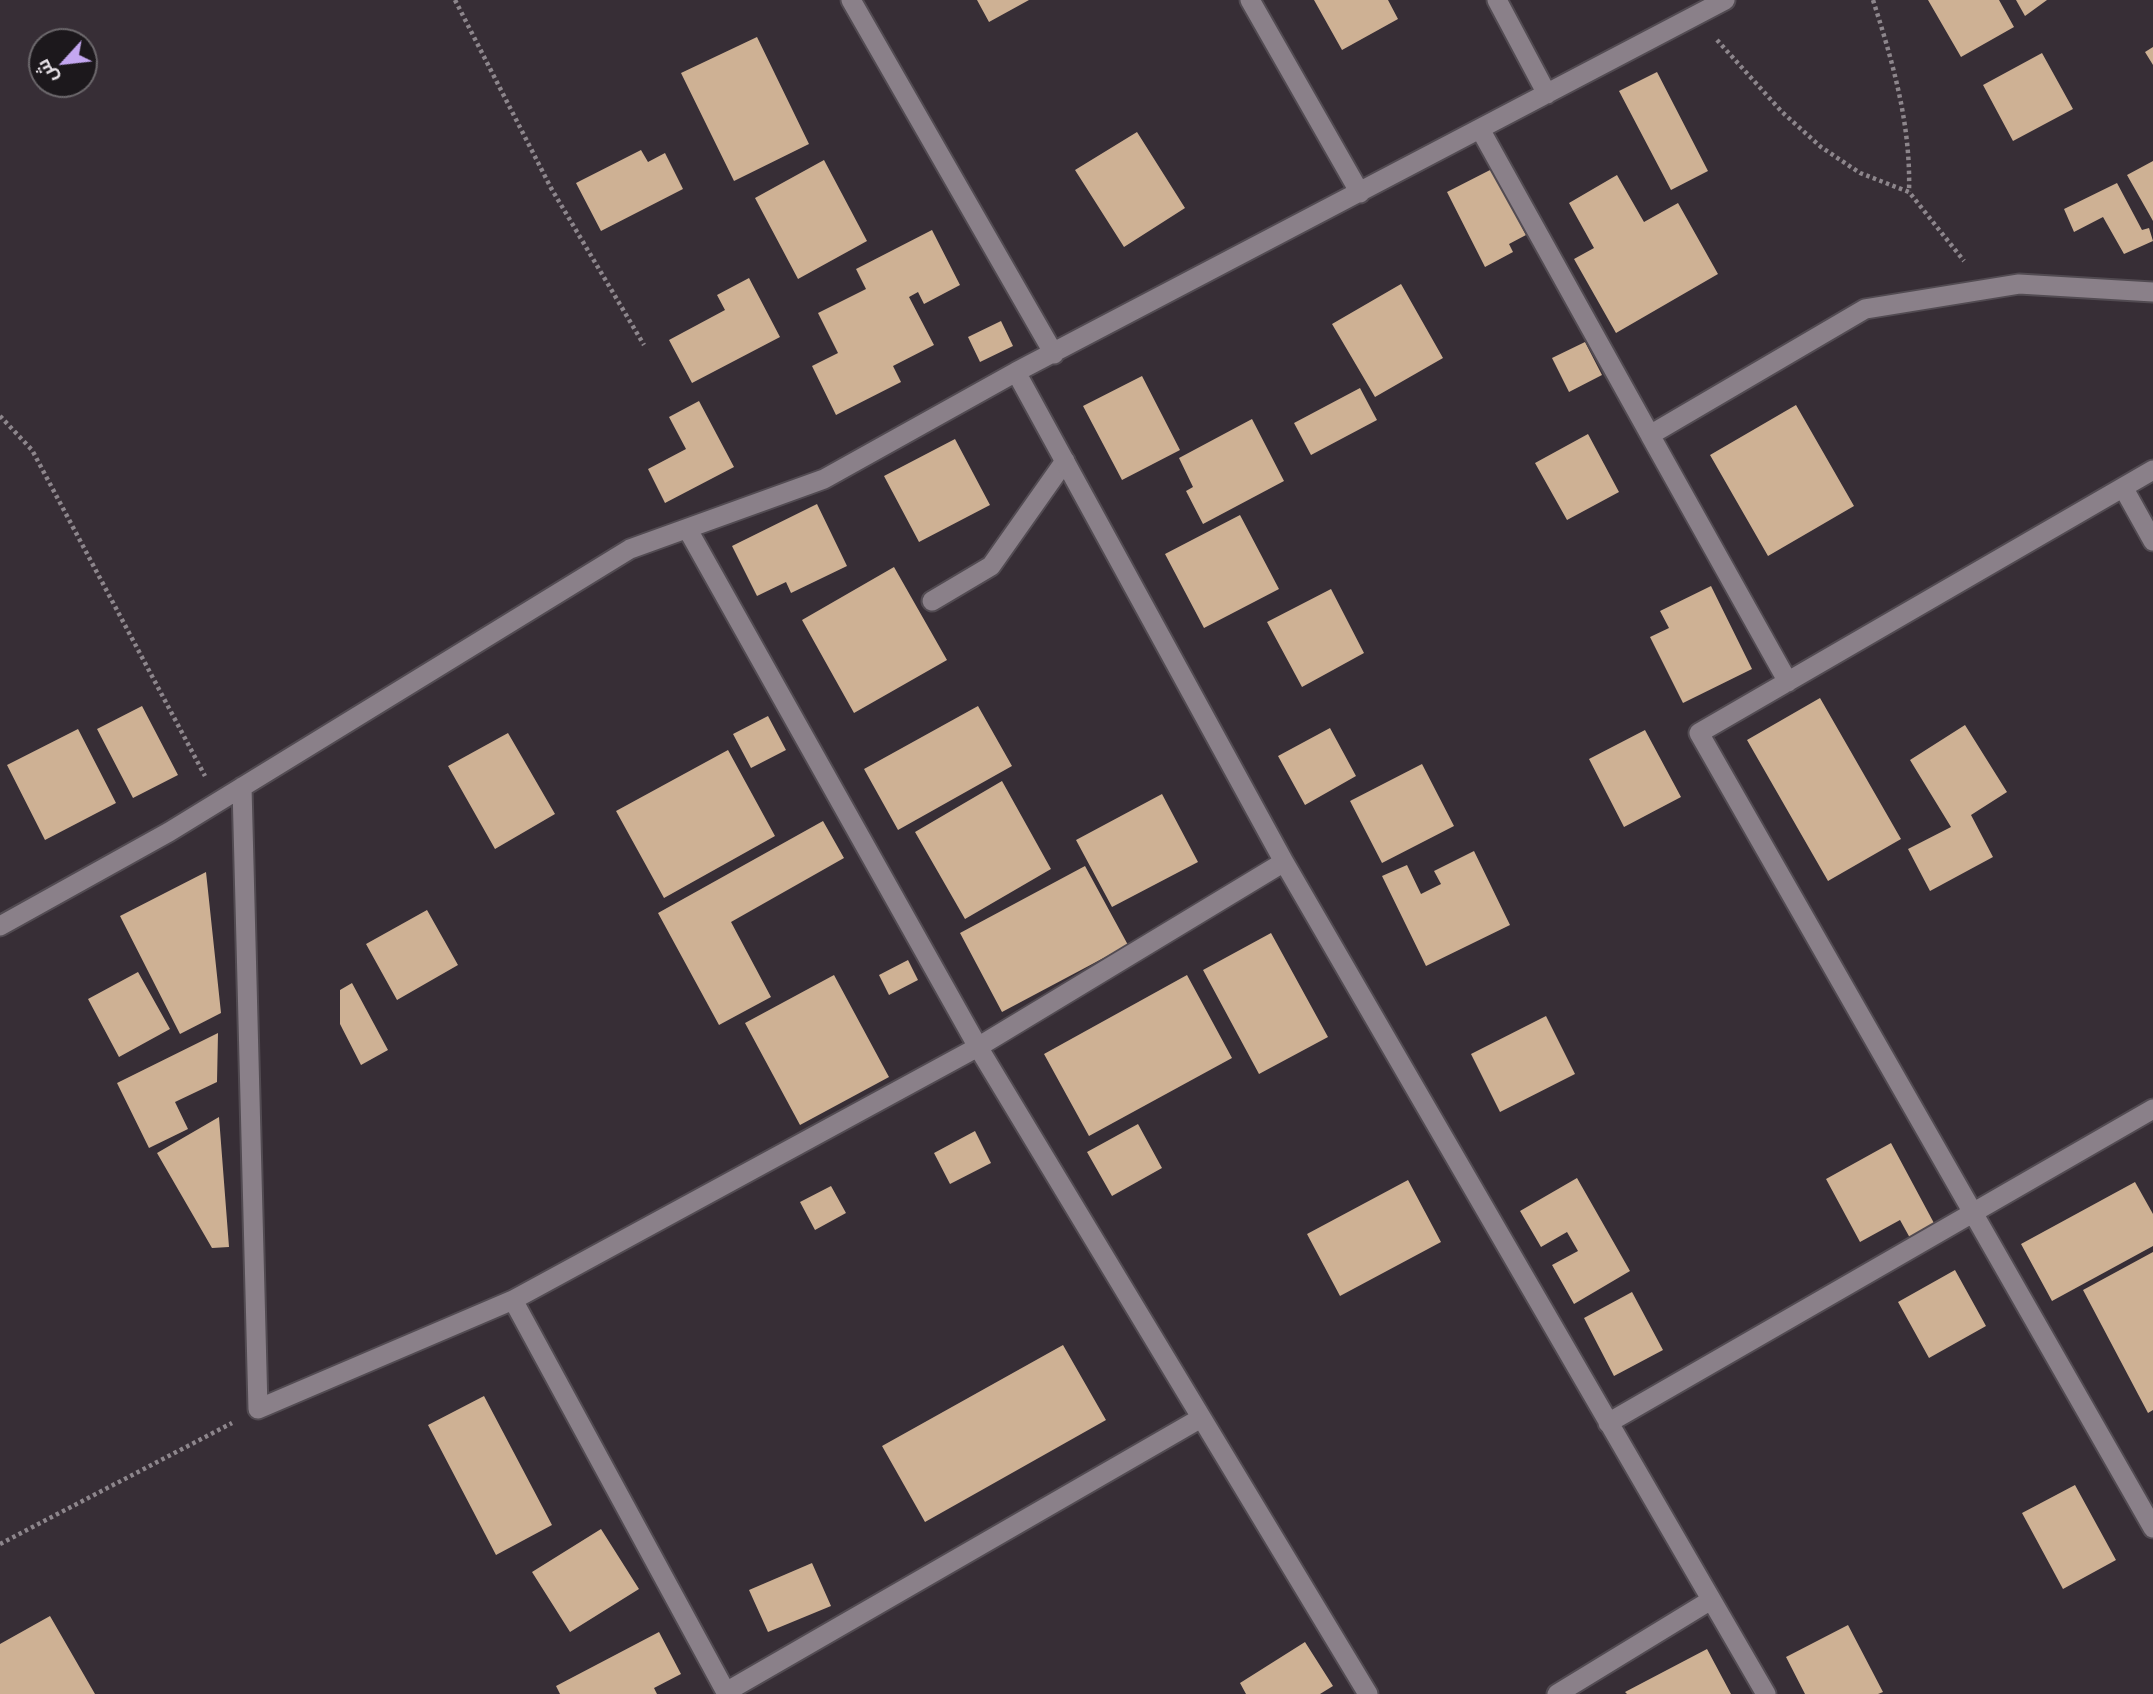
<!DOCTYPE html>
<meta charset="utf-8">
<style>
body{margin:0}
#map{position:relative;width:2153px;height:1694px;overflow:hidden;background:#372e36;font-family:"Noto Sans",Cairo,sans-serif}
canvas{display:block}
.north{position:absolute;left:28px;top:28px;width:70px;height:70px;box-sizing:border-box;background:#1c181c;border:2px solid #6c686c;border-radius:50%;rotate:243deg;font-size:19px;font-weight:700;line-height:28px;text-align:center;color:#e5e0e5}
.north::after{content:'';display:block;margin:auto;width:24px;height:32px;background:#c4a7f1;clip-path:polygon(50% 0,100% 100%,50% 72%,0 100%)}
</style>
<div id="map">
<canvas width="2153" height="1694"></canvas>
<div class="north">ش</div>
</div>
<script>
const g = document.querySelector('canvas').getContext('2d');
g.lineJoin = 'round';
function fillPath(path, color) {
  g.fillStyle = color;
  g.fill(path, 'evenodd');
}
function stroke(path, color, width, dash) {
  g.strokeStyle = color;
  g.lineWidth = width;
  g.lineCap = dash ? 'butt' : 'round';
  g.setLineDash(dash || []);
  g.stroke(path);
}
fillPath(new Path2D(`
 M977,0H1029L989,22Z
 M1314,0H1388L1398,19L1342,50Z
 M1928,0H1999L2014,27L1961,57Z
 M2016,0H2047L2025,16Z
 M757,37L809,144L734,181L681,73Z
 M2153,47V65L2145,52Z
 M2042,53L2073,109L2013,141L1983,85Z
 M1657,72L1708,171L1671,190L1619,91Z
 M1137,132L1185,208L1124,247L1075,170Z
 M641,150L648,162L665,153L683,189L601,231L576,183Z
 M824,160L867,241L798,279L755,198Z
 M2153,161V221L2127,175Z
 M1492,169L1526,235L1509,244L1513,252L1485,267L1447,192Z
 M1617,175L1644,222L1678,203L1718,274L1616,333L1574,259L1594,248L1569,203Z
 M2117,183L2142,230L2149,228L2153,241L2124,254L2103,217L2074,232L2064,209Z
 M932,230L960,285L924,304L918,292L909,297L934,345L893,366L901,382L836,415L812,366L838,353L818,313L866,289L856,269Z
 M749,278L780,337L692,383L669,340L725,310L717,295Z
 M1401,284L1443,358L1375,397L1332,324Z
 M1001,321L1013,346L980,362L968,337Z
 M1585,342L1602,375L1569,392L1552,358Z
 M1142,376L1180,450L1122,480L1083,406Z
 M1360,388L1377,420L1311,455L1294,423Z
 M699,401L734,467L665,503L648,469L686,449L669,417Z
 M1796,405L1854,506L1768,556L1710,455Z
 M1252,419L1284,481L1203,524L1186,491L1193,487L1179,458Z
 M1588,434L1619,492L1567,520L1535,463Z
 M955,439L990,505L919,542L884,476Z
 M817,504L847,566L791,593L786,582L757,596L732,546Z
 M1240,515L1279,589L1204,628L1165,554Z
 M894,567L947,660L854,713L802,620Z
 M1711,586L1752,669L1683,703L1650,637L1669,628L1660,611Z
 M1331,589L1364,653L1302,687L1267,622Z
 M1820,698L1901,839L1828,881L1747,740Z
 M142,706L178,775L133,798L97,729Z
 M978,706L1012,766L898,830L864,769Z
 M768,716L786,750L751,768L733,734Z
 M1965,725L2007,792L1971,815L1993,857L1930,891L1908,849L1951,827L1910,760Z
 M1330,728L1356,776L1305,805L1278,756Z
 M78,729L116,803L45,840L7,765Z
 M1645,730L1681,797L1624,827L1589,759Z
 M508,733L555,814L495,849L448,766Z
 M728,750L775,836L664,898L616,811Z
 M1422,764L1454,826L1382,863L1350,801Z
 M1002,781L1051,869L965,919L915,832Z
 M1162,794L1198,862L1112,907L1076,840Z
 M823,821L844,858L731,922L771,997L719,1025L658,913Z
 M1474,851L1510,925L1426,966L1382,876L1407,865L1421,894L1441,884L1434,871Z
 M1085,866L1128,945L1002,1012L960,933Z
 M206,872L221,1013L180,1034L120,916Z
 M427,910L458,965L397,1000L366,944Z
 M1271,933L1328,1037L1259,1074L1203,970Z
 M908,960L918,980L889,995L879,975Z
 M138,972L170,1029L119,1057L88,999Z
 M834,975L889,1077L800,1125L745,1023Z
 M1187,975L1232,1058L1089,1136L1044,1054Z
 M352,983L388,1050L361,1065L340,1024V990Z
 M1546,1016L1575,1074L1500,1112L1471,1054Z
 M218,1033L217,1082L175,1102L188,1129L149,1148L117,1083Z
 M219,1117L229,1247L212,1248L157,1153Z
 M1138,1124L1162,1168L1112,1196L1087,1152Z
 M975,1131L991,1163L950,1184L934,1153Z
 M1891,1143L1935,1225L1910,1238L1900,1220L1860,1242L1826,1179Z
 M1577,1178L1630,1271L1574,1304L1552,1265L1578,1251L1567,1232L1541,1247L1520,1211Z
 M1408,1180L1441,1242L1340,1296L1307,1234Z
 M2135,1182L2153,1214V1246L2052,1301L2021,1244Z
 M831,1186L846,1213L815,1230L800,1202Z
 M2153,1252V1410L2148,1413L2083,1290Z
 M1955,1270L1986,1326L1929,1358L1898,1302Z
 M1632,1292L1663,1350L1614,1376L1584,1318Z
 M1063,1345L1106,1420L925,1522L882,1446Z
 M484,1396L552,1525L496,1555L428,1425Z
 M2075,1485L2116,1560L2063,1589L2022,1513Z
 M601,1529L639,1589L570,1632L532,1572Z
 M812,1563L831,1606L768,1632L749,1590Z
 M50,1616L95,1694H0V1644Z
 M1848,1625L1883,1692L1878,1694H1805L1786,1657Z
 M659,1632L681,1674L654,1688L657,1694H560L556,1686Z
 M1305,1642L1333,1686L1320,1694H1246L1240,1683Z
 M1707,1649L1731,1694H1627L1625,1692Z`), '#ceb194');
const service = new Path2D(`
 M932,601L991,566L1065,461`);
const minor = new Path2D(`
 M851,0L1054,354
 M1250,0L1360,193
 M1497,0L1547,94
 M1480,129L1650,435L1865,309L2019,284L2153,292
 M1016,372L1284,862L1766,1694
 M1650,435L1788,682
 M2153,470L1699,733L2153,1528
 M2124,489L2153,541
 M688,530L978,1047L1368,1694
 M242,787L258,1409L513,1300L978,1047L1284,862
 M0,926L169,832L630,549L824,479L1016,372L1725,0
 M513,1300L727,1694
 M1608,1423L2153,1109
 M726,1692L1201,1418
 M1557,1694L1711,1600`);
stroke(service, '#524b52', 23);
stroke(minor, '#524b52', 23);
stroke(new Path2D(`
 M455,0L551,188L644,345
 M1873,0C1893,63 1911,125 1909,192
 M1717,40L1782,112L1821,147L1860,173L1909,192L1964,261
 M0,416L32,450L205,776
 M0,1544L232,1423`), '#8d868c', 4.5, [3.5, 3.5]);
stroke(service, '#8a8089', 19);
stroke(minor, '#8a8089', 19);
</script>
